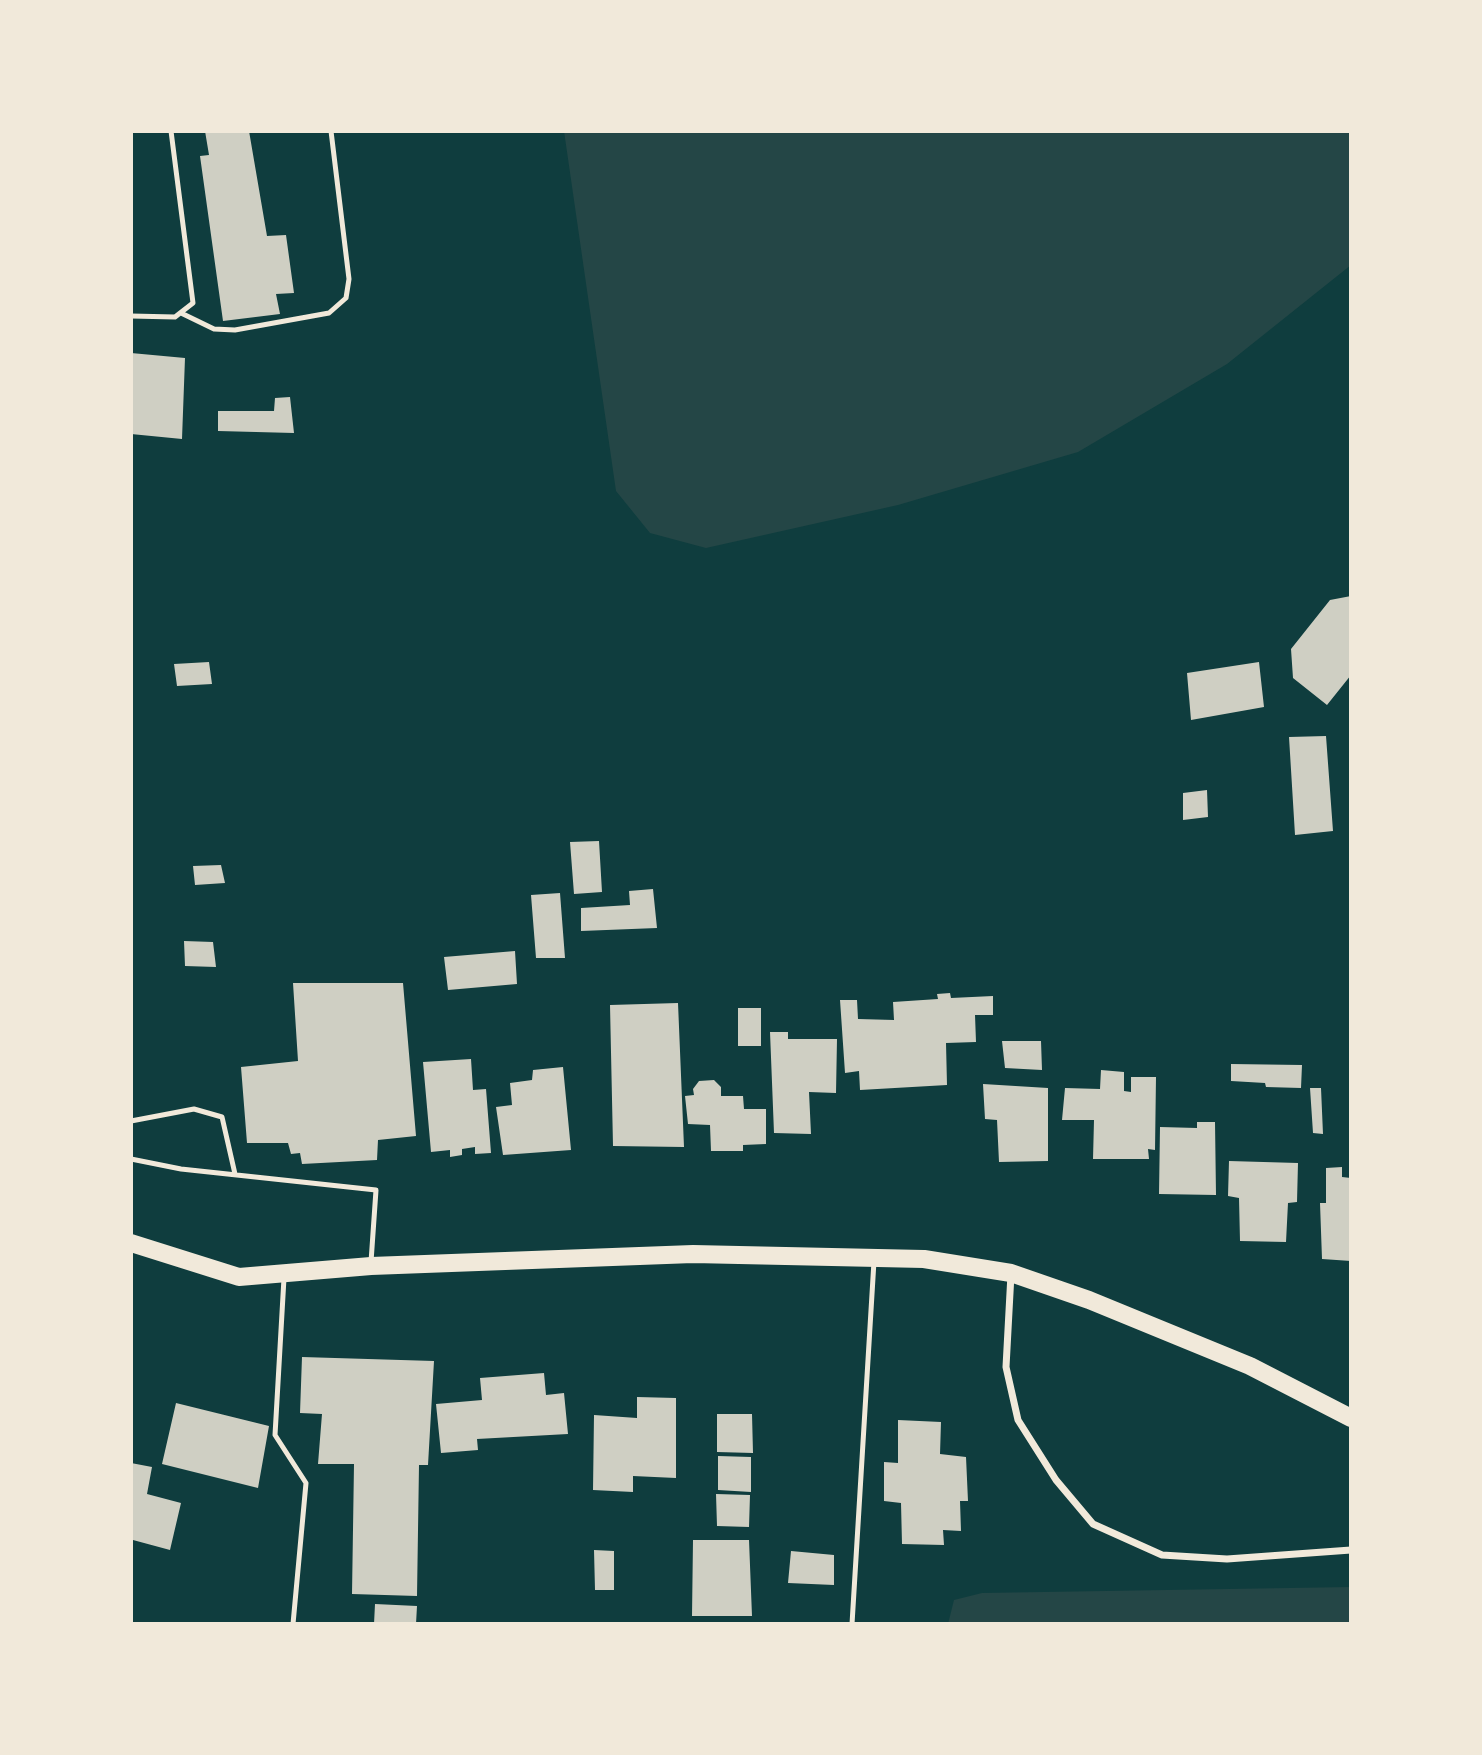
<!DOCTYPE html>
<style>
body{margin:0}
#map{position:relative;width:1482px;height:1755px;overflow:hidden;background:#0f3d3e;font-family:Lora,serif}
canvas{display:block}
.frame{position:absolute;inset:0;border:133px solid #f1e9da;pointer-events:none}
</style>
<div id="map">
<canvas width="1482" height="1755"></canvas>
<div class="frame"></div>
</div>
<script>
const g = document.querySelector('canvas').getContext('2d');
g.lineJoin = 'round';
function fillPath(path, color) {
  g.fillStyle = color;
  g.fill(path, 'evenodd');
}
function stroke(path, color, width, dash) {
  g.strokeStyle = color;
  g.lineWidth = width;
  g.lineCap = dash ? 'butt' : 'round';
  g.setLineDash(dash || []);
  g.stroke(path);
}
fillPath(new Path2D(`
 M564,131H1351V265L1227,364L1078,452L898,505L706,548L650,533L616,491Z
 M1351,1587V1624H948L954,1600L982,1593Z`), '#244646');
fillPath(new Path2D(`
 M205,131H249L267,236L286,235L294,293L276,294L280,314L223,321L200,156L209,155Z
 M131,353L185,358L182,439L131,434Z
 M290,397L294,433L218,431V411H274L275,398Z
 M1351,596V675L1327,705L1293,678L1291,649L1330,600Z
 M209,662L212,684L177,686L174,664Z
 M1259,662L1264,707L1191,720L1187,673Z
 M1326,736L1333,831L1295,835L1289,737Z
 M1207,790L1208,817L1183,820V793Z
 M599,841L602,892L574,894L570,842Z
 M221,865L225,883L195,885L193,866Z
 M653,889L657,928L581,931V908L630,905L629,891Z
 M560,893L565,958H536L531,895Z
 M184,941L213,942L216,967L185,966Z
 M515,951L517,984L448,990L444,957Z
 M293,983H403L416,1136L378,1140L377,1160L302,1164L300,1153L291,1154L288,1143H247L241,1067L298,1061Z
 M950,993L951,998L993,996V1015H975L976,1042L946,1043L947,1085L860,1090L859,1071L845,1073L840,1000H857L858,1019L894,1020L893,1002L938,999L937,994Z
 M678,1003L684,1147L613,1146L610,1005Z
 M738,1008H761V1046H738Z
 M770,1032H788V1039H837L836,1093L809,1092L811,1134L774,1133Z
 M1002,1041H1041L1042,1070L1005,1068Z
 M471,1059L473,1090L486,1089L491,1153L475,1154V1147L462,1149V1155L450,1157V1150L431,1152L423,1062Z
 M1231,1064L1302,1065L1301,1088L1266,1087L1265,1083L1231,1081Z
 M563,1067L571,1150L503,1155L496,1107L512,1105L510,1083L532,1080L533,1070Z
 M1101,1070L1124,1072V1091L1131,1092V1077H1156L1155,1150L1148,1149L1149,1159H1093L1094,1120H1062L1065,1088L1100,1089Z
 M714,1080L721,1087V1096H743L744,1109H766V1144L743,1145V1151H711L710,1125L688,1124L685,1096L694,1095L693,1089L699,1081Z
 M983,1084L1048,1088V1161L999,1162L997,1120L985,1119Z
 M1310,1088H1321L1323,1134L1313,1133Z
 M1197,1122H1215L1216,1195L1159,1194L1160,1127L1197,1128Z
 M1229,1161L1298,1163L1297,1202L1288,1203L1286,1242L1240,1241L1239,1198L1228,1196Z
 M1342,1167V1177L1351,1178V1261L1322,1259L1320,1203H1326V1168Z
 M302,1357L434,1361L428,1465H419L417,1596L352,1594L354,1464H318L322,1414L300,1413Z
 M544,1373L546,1395L564,1393L568,1434L477,1439L478,1450L441,1453L436,1404L482,1400L480,1378Z
 M637,1397L676,1398V1478L633,1476V1492L593,1490L594,1415L637,1418Z
 M176,1403L269,1426L258,1488L162,1464Z
 M717,1414H752L753,1453L717,1452Z
 M898,1420L941,1422L940,1454L966,1457L968,1501H960L961,1531L943,1530L944,1545L902,1544L901,1503L884,1501V1462L898,1463Z
 M718,1456L751,1457V1492L718,1490Z
 M131,1463L152,1467L147,1494L181,1503L170,1550L133,1540Z
 M716,1494L750,1495L749,1527L717,1526Z
 M693,1540H749L752,1616H692Z
 M594,1550L614,1551V1590H595Z
 M791,1551L834,1555V1585L788,1583Z
 M375,1604L417,1606L416,1624H374Z`), '#cfcfc3');
stroke(new Path2D(`
 M181,313L214,329L235,330L329,313L346,298L349,279L331,131
 M131,316L175,317L193,303L171,131
 M131,1121L194,1109L222,1117L235,1174
 M131,1159L181,1169L376,1190L371,1262
 M284,1278L275,1435L306,1483L293,1624
 M852,1624L874,1261`), '#f1e9da', 5);
stroke(new Path2D(`
 M1011,1274L1006,1367L1018,1420L1056,1480L1093,1524L1162,1555L1227,1559L1351,1550`), '#f1e9da', 7);
stroke(new Path2D(`
 M131,1243L239,1277L371,1266L693,1254L924,1259L1011,1273L1089,1300L1250,1366L1351,1418`), '#f1e9da', 18);
</script>
